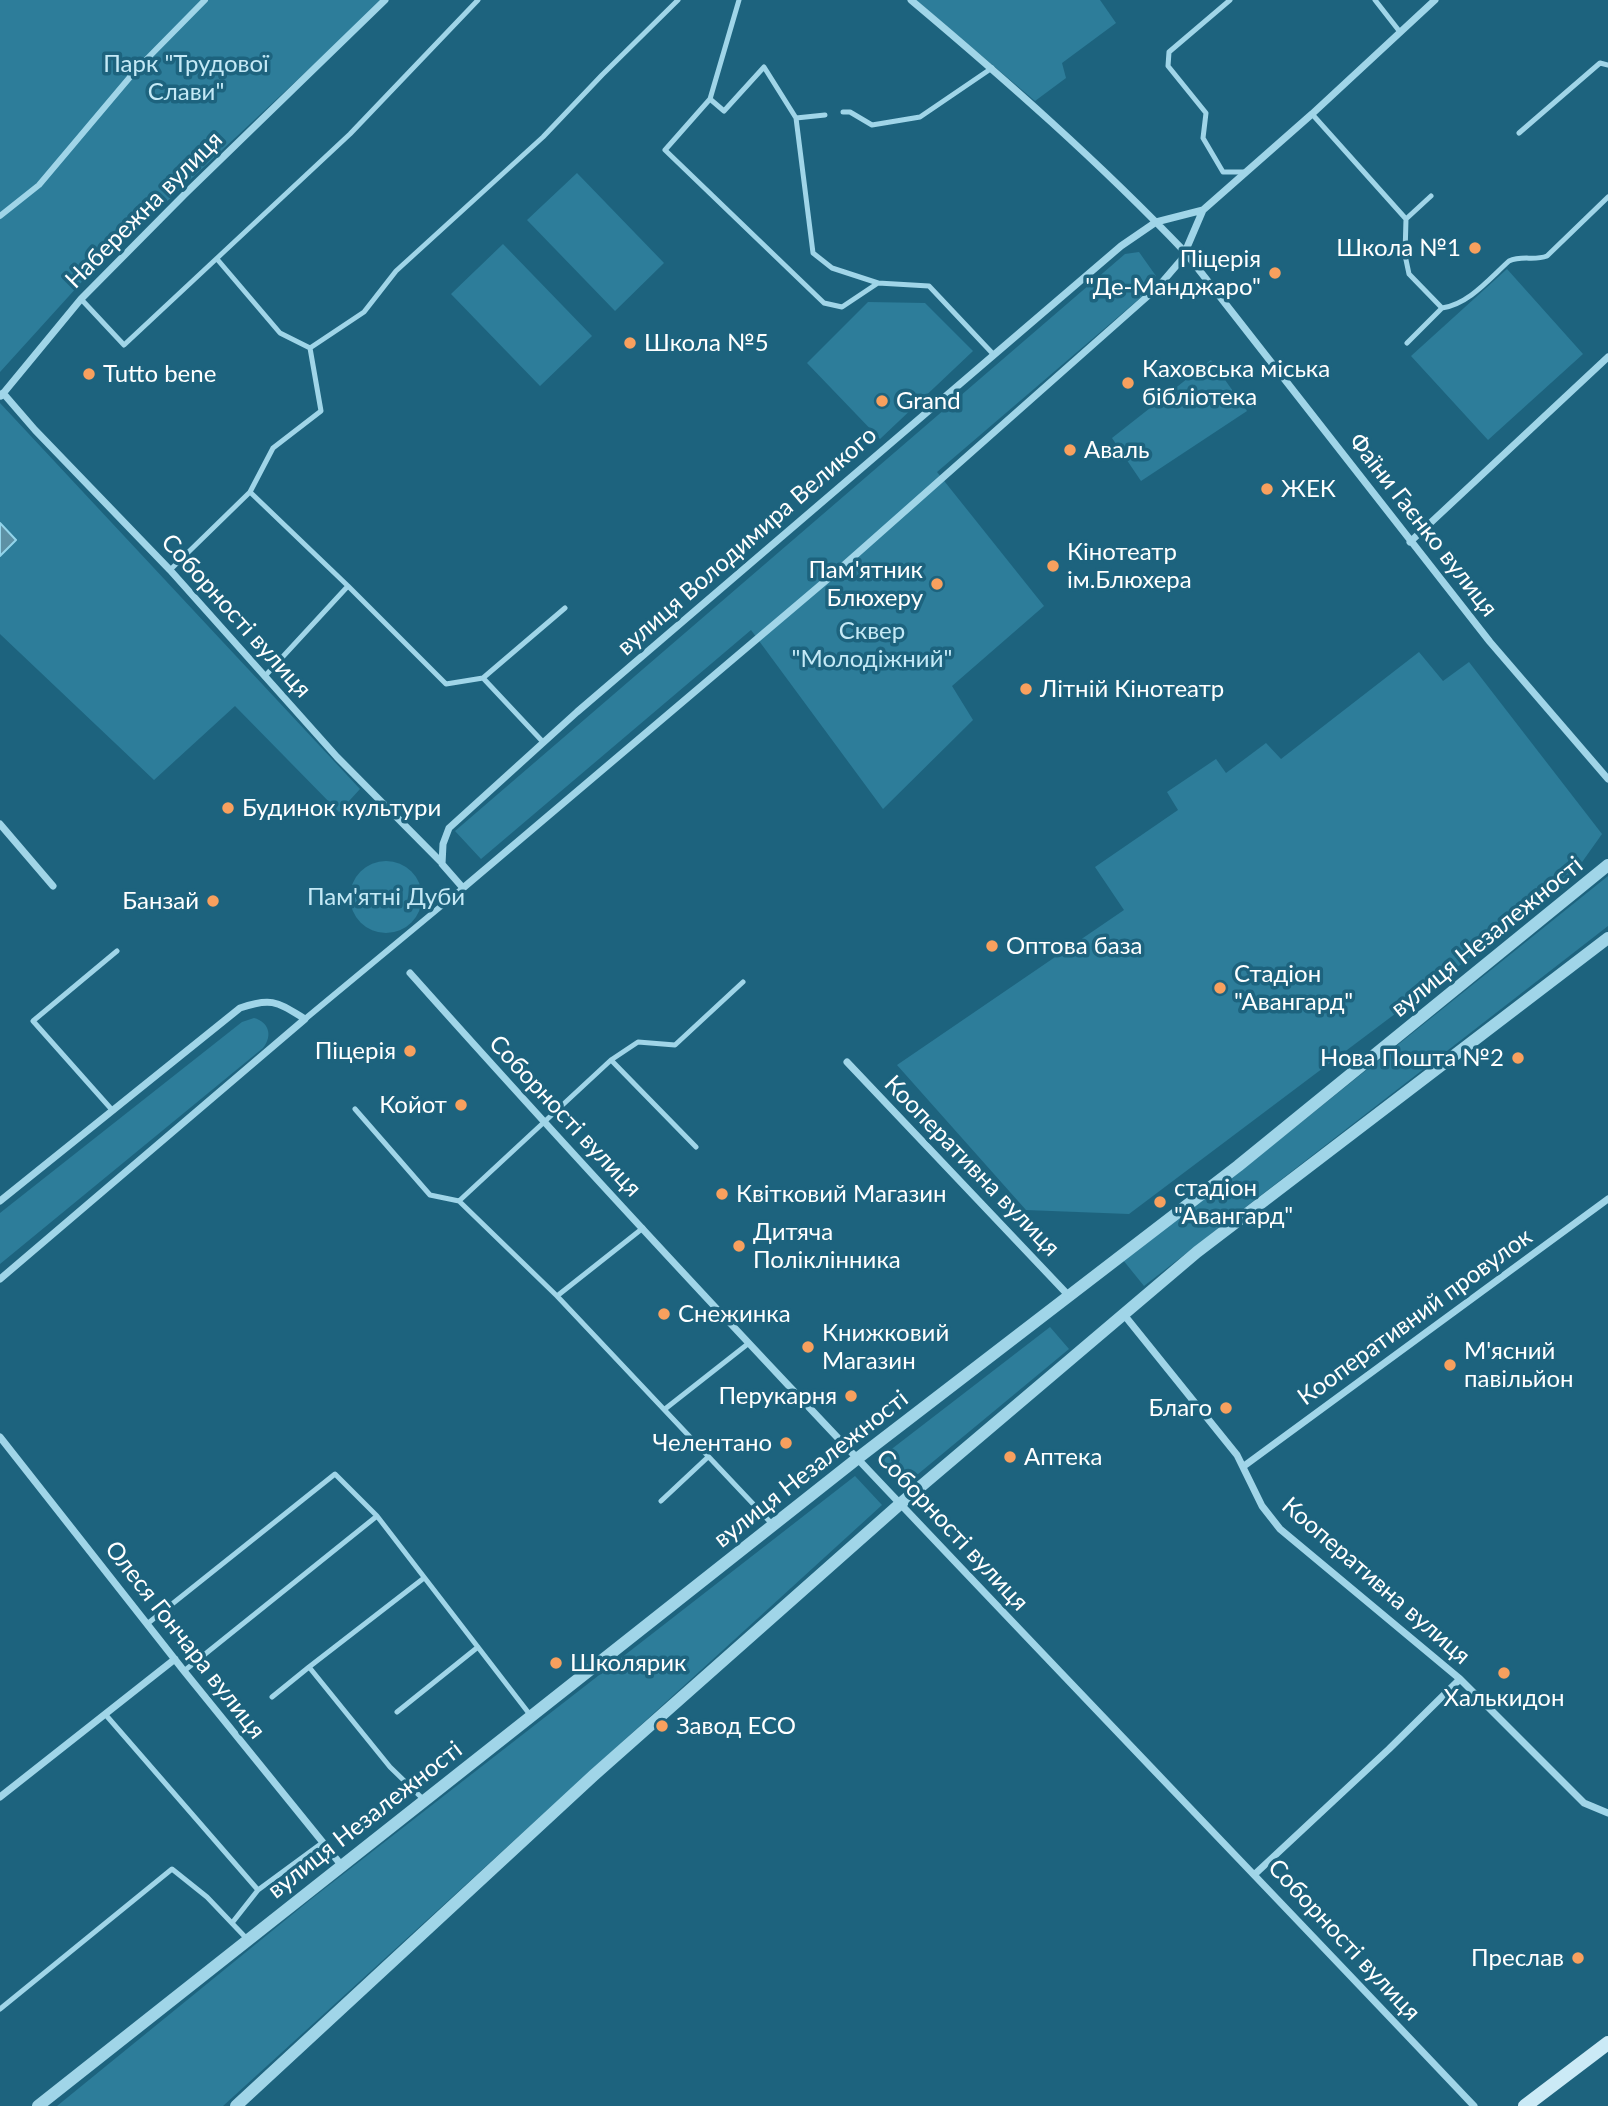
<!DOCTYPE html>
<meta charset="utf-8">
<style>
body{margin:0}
canvas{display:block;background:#1d637e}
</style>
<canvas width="1608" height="2106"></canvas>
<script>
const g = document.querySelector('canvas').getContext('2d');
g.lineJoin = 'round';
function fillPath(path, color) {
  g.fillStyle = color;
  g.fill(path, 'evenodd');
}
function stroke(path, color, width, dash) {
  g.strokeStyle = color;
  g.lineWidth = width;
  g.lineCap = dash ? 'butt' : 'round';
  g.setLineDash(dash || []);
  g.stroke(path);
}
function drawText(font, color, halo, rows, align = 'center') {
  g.font = font + ' Lato,sans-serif';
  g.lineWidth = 7;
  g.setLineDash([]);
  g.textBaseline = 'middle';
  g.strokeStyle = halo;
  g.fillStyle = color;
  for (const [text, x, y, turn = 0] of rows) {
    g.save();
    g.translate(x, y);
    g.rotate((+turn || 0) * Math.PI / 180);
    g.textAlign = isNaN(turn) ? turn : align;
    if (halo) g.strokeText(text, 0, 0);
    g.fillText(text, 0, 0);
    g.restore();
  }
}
fillPath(new Path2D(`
 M0,0H383L88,275L0,372Z
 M916,0H1100L1116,23L1062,63L1066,78L1035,101Z
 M577,173L664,263L615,311L527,220Z
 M503,244L592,336L540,386L451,294Z
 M1139,252L1156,276L1153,287L937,472L1044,606L952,686L973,720L883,809L751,630L481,859L455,831L1125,254Z
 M1507,269L1583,354L1488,440L1411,356Z
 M868,302L925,303L973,351L880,439L807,363Z
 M1211,360L1247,411L1141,481L1112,438Z
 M0,403L360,789L339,812L235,706L154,780L0,634Z
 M1419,652L1443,681L1469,662L1602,834L1565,886L1129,1214L1026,1210L897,1065L1124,910L1095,867L1178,810L1167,792L1216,759L1226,773L1266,743L1281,759Z
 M350 897a36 36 0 1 1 72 0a36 36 0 1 1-72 0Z
 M1608,876V926L1144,1286L1123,1260L1288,1133Z
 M254,1018C269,1022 273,1036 263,1048L0,1264V1213L242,1022Z
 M1050,1327L1069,1349L906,1484L880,1458Z
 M855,1476L882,1505L223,2106H57L310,1900Z`), '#2d7d9a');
const water = new Path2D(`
 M0,523L16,540L0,556Z`);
fillPath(water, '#5e91a5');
stroke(water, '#93d4ea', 2);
stroke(new Path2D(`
 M739,0L710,99L665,150L824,303L842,307L878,283L929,286L994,355
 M1230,0L1169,52L1168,66L1206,113L1203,138L1223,172H1245
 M1375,0L1400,32
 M710,99L724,111L764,67L796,118L813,253L832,268L878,283
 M843,112H850L872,125L920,117L992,68
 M1312,114L1406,219L1405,255L1409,274L1442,308C1469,304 1489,279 1509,261C1522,255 1534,261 1547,256L1608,197
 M796,118L825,115
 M1519,133L1600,63L1608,65
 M1406,219L1431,196
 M217,259L280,333L310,348
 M81,299L124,345L350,134L478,0
 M1407,343L1442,308
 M250,492L273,448L321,411L310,348L364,312L396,271L543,137L602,75L678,0
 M170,570L250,492L348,586
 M265,676L348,586L446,684L483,678
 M543,742L483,678L565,608
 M611,1060L638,1042L675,1045L743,982
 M355,1109L430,1195L459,1201L557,1296L773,1525
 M113,1111L33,1021L117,951
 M459,1201L611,1060L696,1147
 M557,1296L643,1228
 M665,1409L749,1343
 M661,1501L708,1457
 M147,1624L335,1474L377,1516L531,1716
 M309,1667L424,1578
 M184,1671L377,1516
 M272,1697L309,1667L390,1767L424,1800
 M397,1712L478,1647
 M105,1714L258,1890L232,1923
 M258,1890L322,1843
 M0,2009L172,1869L207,1897L248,1940`), '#a0d5e8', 5);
stroke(new Path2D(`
 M0,216L39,185L136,70L205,0
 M305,1019L463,888`), '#a0d5e8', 6);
stroke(new Path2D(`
 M911,0C1006,80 1099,162 1185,252L1490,642L1608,779
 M1203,210L1156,222L1121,246L577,712L449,828L443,844L442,864L463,888L843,566L1158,287L1182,259L1203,210L1312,114L1435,0
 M3,393L35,430L170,570L337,757L442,863
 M1,396L81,299L185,194L385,0
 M1410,542L1608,357
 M0,824L53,886
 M410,973C755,1360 1118,1730 1474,2106
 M847,1062L1069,1296
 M0,1201L240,1008C272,997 277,1002 305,1019L0,1279
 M1125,1316L1237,1455L1262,1506L1280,1529L1460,1679L1584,1803L1608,1813
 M0,1437L184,1671L342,1866
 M1244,1466L1608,1199
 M0,1797L175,1659
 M1255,1874L1389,1749L1460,1679`), '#a0d5e8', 7);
stroke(new Path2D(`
 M38,2106L858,1458L1238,1166L1608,865
 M236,2106L594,1775L900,1504L1197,1252L1608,938`), '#a0d5e8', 12);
stroke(new Path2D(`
 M1525,2106L1608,2043`), '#cbeaf6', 14);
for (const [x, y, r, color] of [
 [1475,248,7,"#f8a05e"],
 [1275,273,7,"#f8a05e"],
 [630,343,7,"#f8a05e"],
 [89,374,7,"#f8a05e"],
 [1128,383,7,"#f8a05e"],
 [882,401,7,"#f8a05e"],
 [1070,450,7,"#f8a05e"],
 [1267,489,7,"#f8a05e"],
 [1053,566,7,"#f8a05e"],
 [937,584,7,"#f8a05e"],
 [1026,689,7,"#f8a05e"],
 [228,808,7,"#f8a05e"],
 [213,901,7,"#f8a05e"],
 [992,946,7,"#f8a05e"],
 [1220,988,7,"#f8a05e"],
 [410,1051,7,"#f8a05e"],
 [1518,1058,7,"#f8a05e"],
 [461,1105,7,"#f8a05e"],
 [722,1194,7,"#f8a05e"],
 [1160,1202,7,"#f8a05e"],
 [739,1246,7,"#f8a05e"],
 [664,1314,7,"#f8a05e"],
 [808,1347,7,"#f8a05e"],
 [1450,1365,7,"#f8a05e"],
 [851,1396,7,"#f8a05e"],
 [1226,1408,7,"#f8a05e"],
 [786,1443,7,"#f8a05e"],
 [1010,1457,7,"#f8a05e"],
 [556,1663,7,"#f8a05e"],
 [1504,1673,7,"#f8a05e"],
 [662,1726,7,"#f8a05e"],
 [1578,1958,7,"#f8a05e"]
]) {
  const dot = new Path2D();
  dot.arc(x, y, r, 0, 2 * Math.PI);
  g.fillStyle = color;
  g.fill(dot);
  stroke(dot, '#1d637e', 2.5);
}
drawText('24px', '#c4e9f6', '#1d637e', [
 ["Парк \"Трудової",186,64],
 ["Слави\"",186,92],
 ["Сквер",872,631],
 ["\"Молодіжний\"",872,659],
 ["Пам'ятні Дуби",386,897]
]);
drawText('24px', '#fff', '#1d637e', [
 ["Набережна вулиця",144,210,-45],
 ["Фаїни Гаєнко вулиця",1423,525,52],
 ["вулиця Володимира Великого",747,541,-41],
 ["Соборності вулиця",236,616,48],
 ["вулиця Незалежності",1487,937,-39],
 ["Соборності вулиця",565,1116,47],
 ["Кооперативна вулиця",972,1166,46],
 ["Кооперативний провулок",1415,1317,-36],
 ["вулиця Незалежності",811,1469,-38],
 ["Соборності вулиця",952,1530,47],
 ["Кооперативна вулиця",1376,1581,41],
 ["Олеся Гончара вулиця",185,1640,52],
 ["вулиця Незалежності",365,1820,-38],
 ["Соборності вулиця",1344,1940,47]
]);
drawText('24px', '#fff', '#1d637e', [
 ["Школа №1",1461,248,"right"],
 ["Піцерія",1261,259,"right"],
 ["\"Де-Манджаро\"",1261,287,"right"],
 ["Школа №5",644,343],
 ["Каховська міська",1142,369],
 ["бібліотека",1142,397],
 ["Tutto bene",103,374],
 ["Grand",896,401],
 ["Аваль",1084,450],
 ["ЖЕК",1281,489],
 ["Кінотеатр",1067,552],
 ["ім.Блюхера",1067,580],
 ["Пам'ятник",923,570,"right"],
 ["Блюхеру",923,598,"right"],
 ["Літній Кінотеатр",1040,689],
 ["Будинок культури",242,808],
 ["Банзай",199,901,"right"],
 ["Оптова база",1006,946],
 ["Стадіон",1234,974],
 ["\"Авангард\"",1234,1002],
 ["Піцерія",396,1051,"right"],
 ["Нова Пошта №2",1504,1058,"right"],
 ["Койот",447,1105,"right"],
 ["стадіон",1174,1188],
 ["\"Авангард\"",1174,1216],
 ["Квітковий Магазин",736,1194],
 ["Дитяча",753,1232],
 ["Поліклінника",753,1260],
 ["Снежинка",678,1314],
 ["Книжковий",822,1333],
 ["Магазин",822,1361],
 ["М'ясний",1464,1351],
 ["павільйон",1464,1379],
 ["Перукарня",837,1396,"right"],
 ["Благо",1212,1408,"right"],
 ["Челентано",772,1443,"right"],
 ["Аптека",1024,1457],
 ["Школярик",570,1663],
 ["Халькидон",1504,1698,"center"],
 ["Завод ЕСО",676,1726],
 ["Преслав",1564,1958,"right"]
], 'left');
</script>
